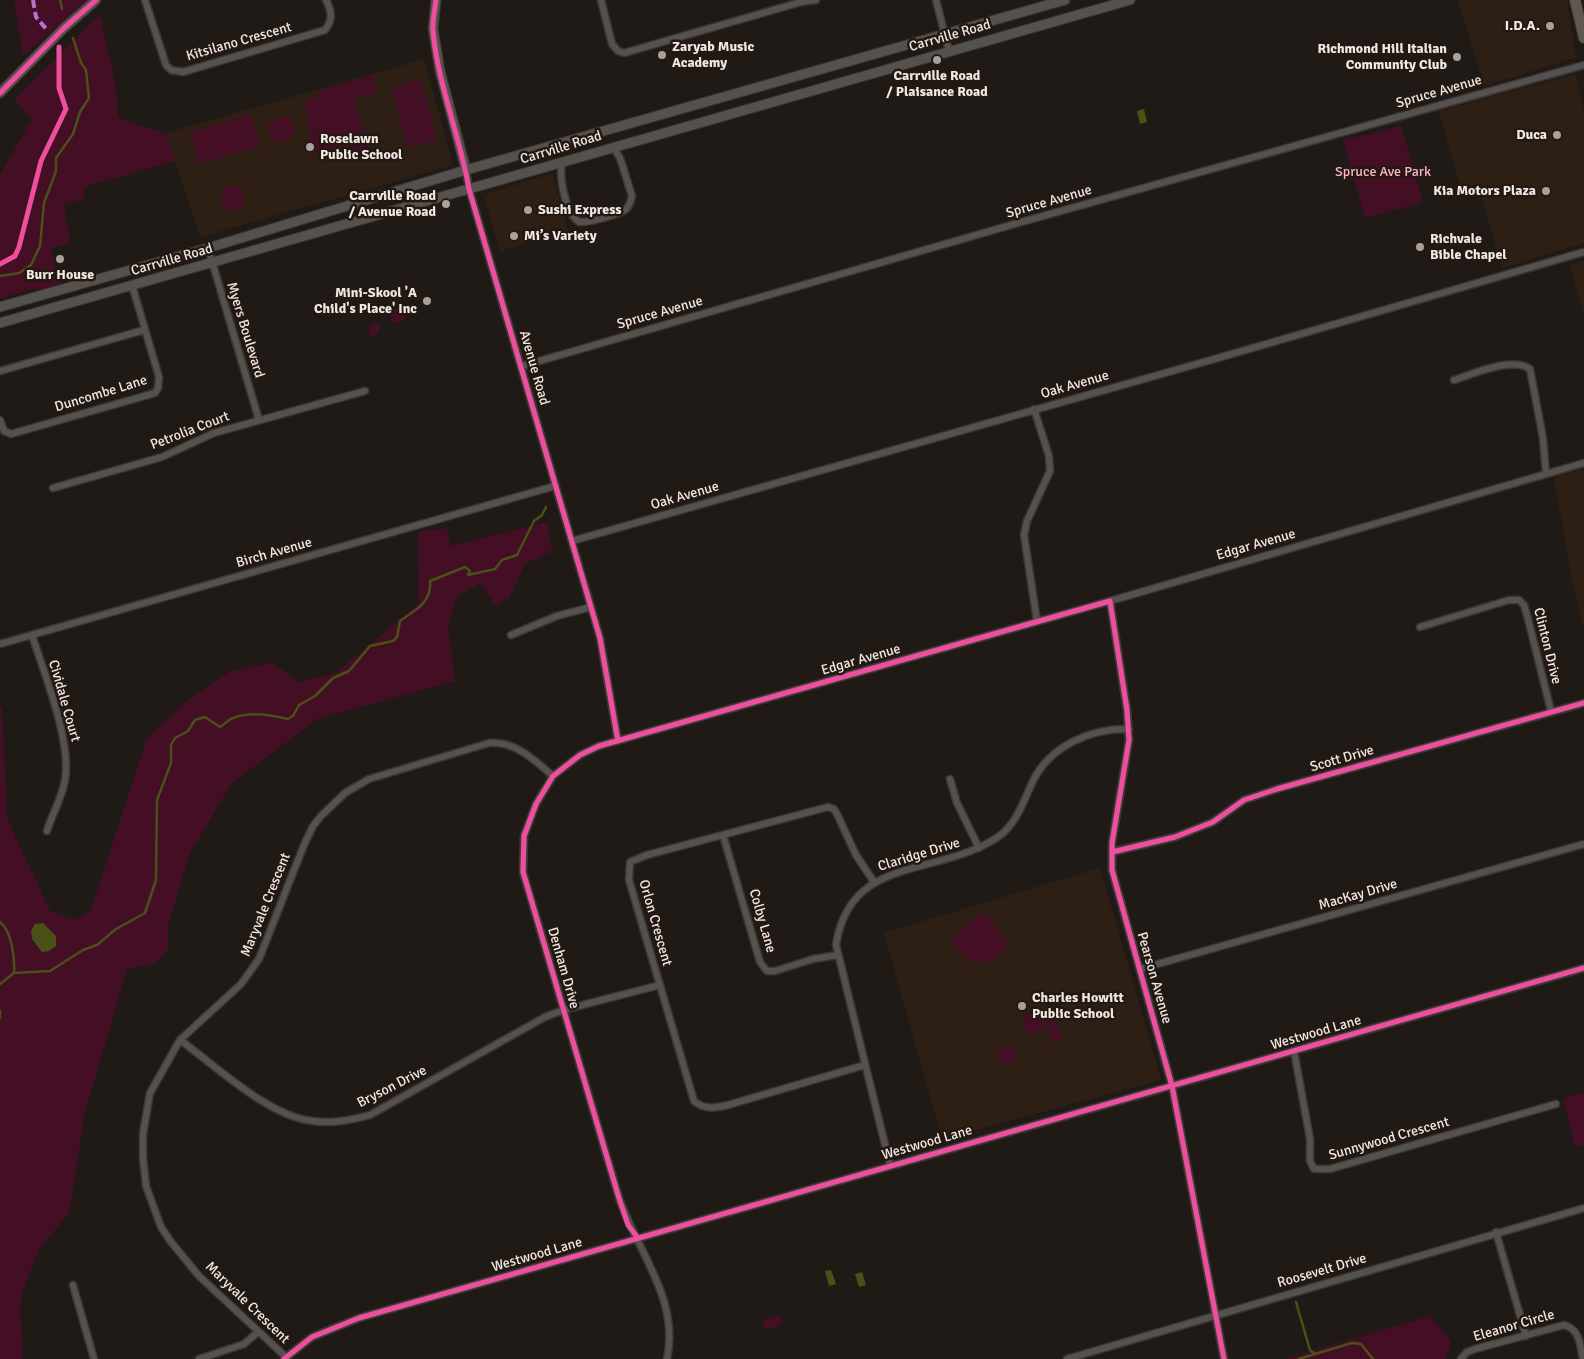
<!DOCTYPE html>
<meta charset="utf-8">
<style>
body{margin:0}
canvas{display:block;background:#201a16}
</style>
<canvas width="1584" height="1359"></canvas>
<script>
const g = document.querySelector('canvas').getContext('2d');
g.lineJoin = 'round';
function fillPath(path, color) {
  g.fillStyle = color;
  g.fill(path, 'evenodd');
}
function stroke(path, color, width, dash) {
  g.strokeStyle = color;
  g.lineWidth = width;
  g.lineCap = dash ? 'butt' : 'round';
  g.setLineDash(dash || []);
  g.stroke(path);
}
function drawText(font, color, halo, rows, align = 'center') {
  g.font = font + ' Signika,sans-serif';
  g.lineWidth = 5;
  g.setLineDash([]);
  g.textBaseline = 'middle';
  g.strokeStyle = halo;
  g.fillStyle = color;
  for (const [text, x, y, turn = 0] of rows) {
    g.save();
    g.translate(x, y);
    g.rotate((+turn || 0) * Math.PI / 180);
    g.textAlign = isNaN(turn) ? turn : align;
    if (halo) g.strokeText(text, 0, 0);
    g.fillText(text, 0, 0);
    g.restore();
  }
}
fillPath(new Path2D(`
 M1457,0H1567L1576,57L1485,86Z
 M424,59L453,165L200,237L166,133Z
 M1576,74L1584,113V243L1502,268L1478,184L1461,189L1439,111Z
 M552,173L568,231L500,251L484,195Z
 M1584,260V315L1570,265Z
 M1584,469V630L1572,580L1554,478Z
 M1100,868L1161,1080L942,1139L884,933Z`), '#2d1f13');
fillPath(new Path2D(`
 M14,0H87L23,56Z
 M100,15L116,88L118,116L128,122L166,133L175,161L84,187L85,199L64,204L70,242L51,249L59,284L46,289H33L0,298V175L32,119L14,100Z
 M372,75L378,92L354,99L368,148L340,155L334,149L311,153L306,139L311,136L305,100L319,97L317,91Z
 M420,79L437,139L408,148L391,88Z
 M251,114L260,146L199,164L190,132Z
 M284,115L286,118L290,115L294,133L288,140L276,143L271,140L268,125Z
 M1401,126L1423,202L1365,218L1343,140Z
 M233,186L242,187L245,203L228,212L221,206L224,188Z
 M391 316a7 7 0 1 1 14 0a7 7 0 1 1-14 0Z
 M374,321L381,326L374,338L367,333Z
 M547,522L552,551L525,564L509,598L496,606L481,583L457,596L448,625L455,681L317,719L231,784L190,853L168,925V949L156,963L127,969L85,1112L69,1213L39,1249L23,1290L20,1309L23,1359H0V708L2,707L7,819L50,911L75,920L90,912L147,739L189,699L229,672L272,663L299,682L336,673L419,603L418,532L447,528L450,546Z
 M980,914L987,915L1008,943C996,972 960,967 952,938Z
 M1038,1010L1044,1030L1028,1034L1022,1014Z
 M1053,1012L1063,1039L1052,1043L1043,1016Z
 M1013,1045L1016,1061L1001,1063L998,1061L996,1048Z
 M1584,1093V1145L1575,1147L1563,1098Z
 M780,1315L783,1324L765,1330L762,1320Z
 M1430,1316L1451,1342L1446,1359H1286Z`), '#440f25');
fillPath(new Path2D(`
 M1144,109L1147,122L1140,124L1137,111Z
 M43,923L56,936V946L49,951L42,952L32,939L31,931L35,924Z
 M831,1270L836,1284L829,1286L825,1271Z
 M862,1272L866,1285L859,1287L855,1274Z`), '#495117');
stroke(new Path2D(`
 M60,0L62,9
 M0,276L19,273L31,265L40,246L44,203L56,171V158L73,134L80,112L89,98L86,70L81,63L73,38
 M0,922C12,932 15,958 14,973
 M0,984L14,973L50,971L83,950L97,945L116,929L145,913L156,880L157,800L171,763V745L175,738L188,731L195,720L205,717L220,727C225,724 229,719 233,718C250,711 272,715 288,719L293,716L299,705L315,696L333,678L349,671L370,646L393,641L397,637L400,621C416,610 432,602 430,581L465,567L470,571L468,575L495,569L502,560L517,555L534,521L542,515L546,507
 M0,1011V1018
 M1296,1302L1310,1350L1315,1354L1352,1343L1361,1344L1373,1359
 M1299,1359L1315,1354`), '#495117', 2.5);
const street = new Path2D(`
 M145,0L166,65L171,70L183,72L325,30C333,20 332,12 326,0
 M601,0L612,44L618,51L624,53L801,2L816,0
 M936,0L949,51
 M562,162C559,178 565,212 579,222C588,223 617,215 625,210C629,207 631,201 632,196L620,158L613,147
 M466,170L469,189L600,638L618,741
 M208,248L259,420
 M522,366L1018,223L1584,65
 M0,371L144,330
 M1454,380C1473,374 1513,356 1530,369L1543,438L1546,474
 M1034,409L1049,456L1050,471L1027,521L1024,535L1037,621
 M0,420L4,431L11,434L155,393L158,388L159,377L132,285
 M53,488L162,457L214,433L365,391
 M572,541L1218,358L1584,252
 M1110,601L1127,710L1129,740L1112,843V870L1172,1086L1224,1359
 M1420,627L1509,600H1519L1524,605L1528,619L1551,711
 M32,635C44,673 72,742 65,780C62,798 52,814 47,831
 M511,635L557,616L591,607
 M0,644L555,486
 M950,779L957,803L979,848
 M723,835L760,962L767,971H775L813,959L838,955
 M1112,852L1175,837L1213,822L1244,800L1277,789L1584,703
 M1140,969L1584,844
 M180,1040C216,1066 269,1117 313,1121C332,1124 351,1120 370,1115L545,1017L563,1010L660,985
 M1294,1051L1310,1139V1161L1314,1169H1330L1556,1104
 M865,1065L728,1105C715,1108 705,1110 694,1101L629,880L630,862L647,855L828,807L834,809L837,814L856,855L874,882
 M890,1165L836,945C850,854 936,878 998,837C1015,826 1024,801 1032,783C1049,746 1091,728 1129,729
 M1496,1232L1526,1336
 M73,1285L94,1359
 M286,1357L199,1276L171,1242L161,1227L146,1186L143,1158V1134L150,1093L180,1040L241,984L259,959L304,845L313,826L321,816L345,793L369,779L489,743C515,741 533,759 553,776
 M199,1359L244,1344L258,1332
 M284,1359L312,1337L359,1318L1584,968
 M667,1359C680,1299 637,1251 619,1198L523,872L524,836L536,804L553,776L580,755L599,746L1110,601L1584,463
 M1067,1359L1584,1208
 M1461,1359L1467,1352L1475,1349L1564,1325C1580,1329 1580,1345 1583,1359`);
const secondary = new Path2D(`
 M436,0L433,29L440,71L466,170
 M0,93L64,28L96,0
 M0,307L208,248L466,170L1065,0
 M0,323L1130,0`);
const primary = new Path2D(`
 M1575,0L1584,38`);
stroke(street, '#3b3634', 9);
stroke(secondary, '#3b3634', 11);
stroke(primary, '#3b3634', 12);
stroke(street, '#55514e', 6);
stroke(secondary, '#55514e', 9);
stroke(primary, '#5f584e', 10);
stroke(new Path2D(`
 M33,0L36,17L48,31`), '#b673d3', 4, [8, 4]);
stroke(new Path2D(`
 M436,0C435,10 432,21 433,31C438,85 460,136 469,189L600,638L618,741
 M0,93L64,28L96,0
 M0,264L15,256L19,247L41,161L66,109L59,88V47
 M1112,852L1175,837L1213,822L1244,800L1277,789L1584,703
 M638,1238L628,1225L619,1198L523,872L524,836L536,804L553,776L580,755L599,746L1110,601L1127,710L1129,740L1112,843V870L1172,1086L1224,1359
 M284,1359L312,1337L359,1318L1584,968`), '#ef4d9e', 5);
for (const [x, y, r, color] of [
 [1550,26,5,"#a7a19b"],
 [662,55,5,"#a7a19b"],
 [1457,57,5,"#a7a19b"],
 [937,60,5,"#a7a19b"],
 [1557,135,5,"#a7a19b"],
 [310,147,5,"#a7a19b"],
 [1546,191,5,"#a7a19b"],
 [446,204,5,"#a7a19b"],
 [528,210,5,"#a7a19b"],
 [514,236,5,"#a7a19b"],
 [1420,247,5,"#a7a19b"],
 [60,259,5,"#a7a19b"],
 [427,301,5,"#a7a19b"],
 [1022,1006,5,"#a7a19b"]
]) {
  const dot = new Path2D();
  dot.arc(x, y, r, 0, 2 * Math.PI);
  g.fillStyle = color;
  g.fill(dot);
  stroke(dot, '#241912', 2);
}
drawText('bold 14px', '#f0e9e3', '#241912', [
 ["I.D.A.",1540,26],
 ["Zaryab Music",672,47,"left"],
 ["Academy",672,63,"left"],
 ["Richmond Hill Italian",1447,49],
 ["Community Club",1447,65],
 ["Carrville Road",937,76,"center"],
 ["/ Plaisance Road",937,92,"center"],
 ["Duca",1547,135],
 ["Roselawn",320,139,"left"],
 ["Public School",320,155,"left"],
 ["Kia Motors Plaza",1536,191],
 ["Carrville Road",436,196],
 ["/ Avenue Road",436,212],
 ["Sushi Express",538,210,"left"],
 ["Mi’s Variety",524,236,"left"],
 ["Richvale",1430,239,"left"],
 ["Bible Chapel",1430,255,"left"],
 ["Burr House",60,275,"center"],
 ["Mini-Skool 'A",417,293],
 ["Child's Place' Inc",417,309],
 ["Charles Howitt",1032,998,"left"],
 ["Public School",1032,1014,"left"]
], 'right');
drawText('14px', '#f0e9e3', '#241912', [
 ["Carrville Road",950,36,-16],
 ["Kitsilano Crescent",239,42,-16],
 ["Spruce Avenue",1439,92,-16],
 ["Carrville Road",561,148,-17],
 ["Spruce Avenue",1049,202,-16],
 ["Carrville Road",172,260,-16],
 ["Spruce Avenue",660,313,-16],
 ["Myers Boulevard",245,330,73],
 ["Avenue Road",534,368,74],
 ["Oak Avenue",1075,385,-16],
 ["Duncombe Lane",101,394,-17],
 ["Petrolia Court",190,431,-21],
 ["Oak Avenue",685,496,-16],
 ["Edgar Avenue",1256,545,-16],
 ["Birch Avenue",274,553,-16],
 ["Clinton Drive",1547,646,76],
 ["Edgar Avenue",861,660,-16],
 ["Cividale Court",64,701,74],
 ["Scott Drive",1342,759,-16],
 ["Claridge Drive",919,855,-17],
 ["MacKay Drive",1358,895,-16],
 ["Maryvale Crescent",266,905,-68],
 ["Colby Lane",762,921,74],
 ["Orlon Crescent",655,923,74],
 ["Denham Drive",563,968,74],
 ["Pearson Avenue",1154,978,74],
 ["Westwood Lane",1316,1033,-16],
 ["Bryson Drive",392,1087,-27],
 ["Sunnywood Crescent",1389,1139,-16],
 ["Westwood Lane",927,1143,-16],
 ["Westwood Lane",537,1255,-16],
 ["Roosevelt Drive",1322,1271,-16],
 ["Maryvale Crescent",247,1303,44],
 ["Eleanor Circle",1514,1326,-16]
]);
drawText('14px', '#fab6ca', '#241912', [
 ["Spruce Ave Park",1383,172]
]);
</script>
